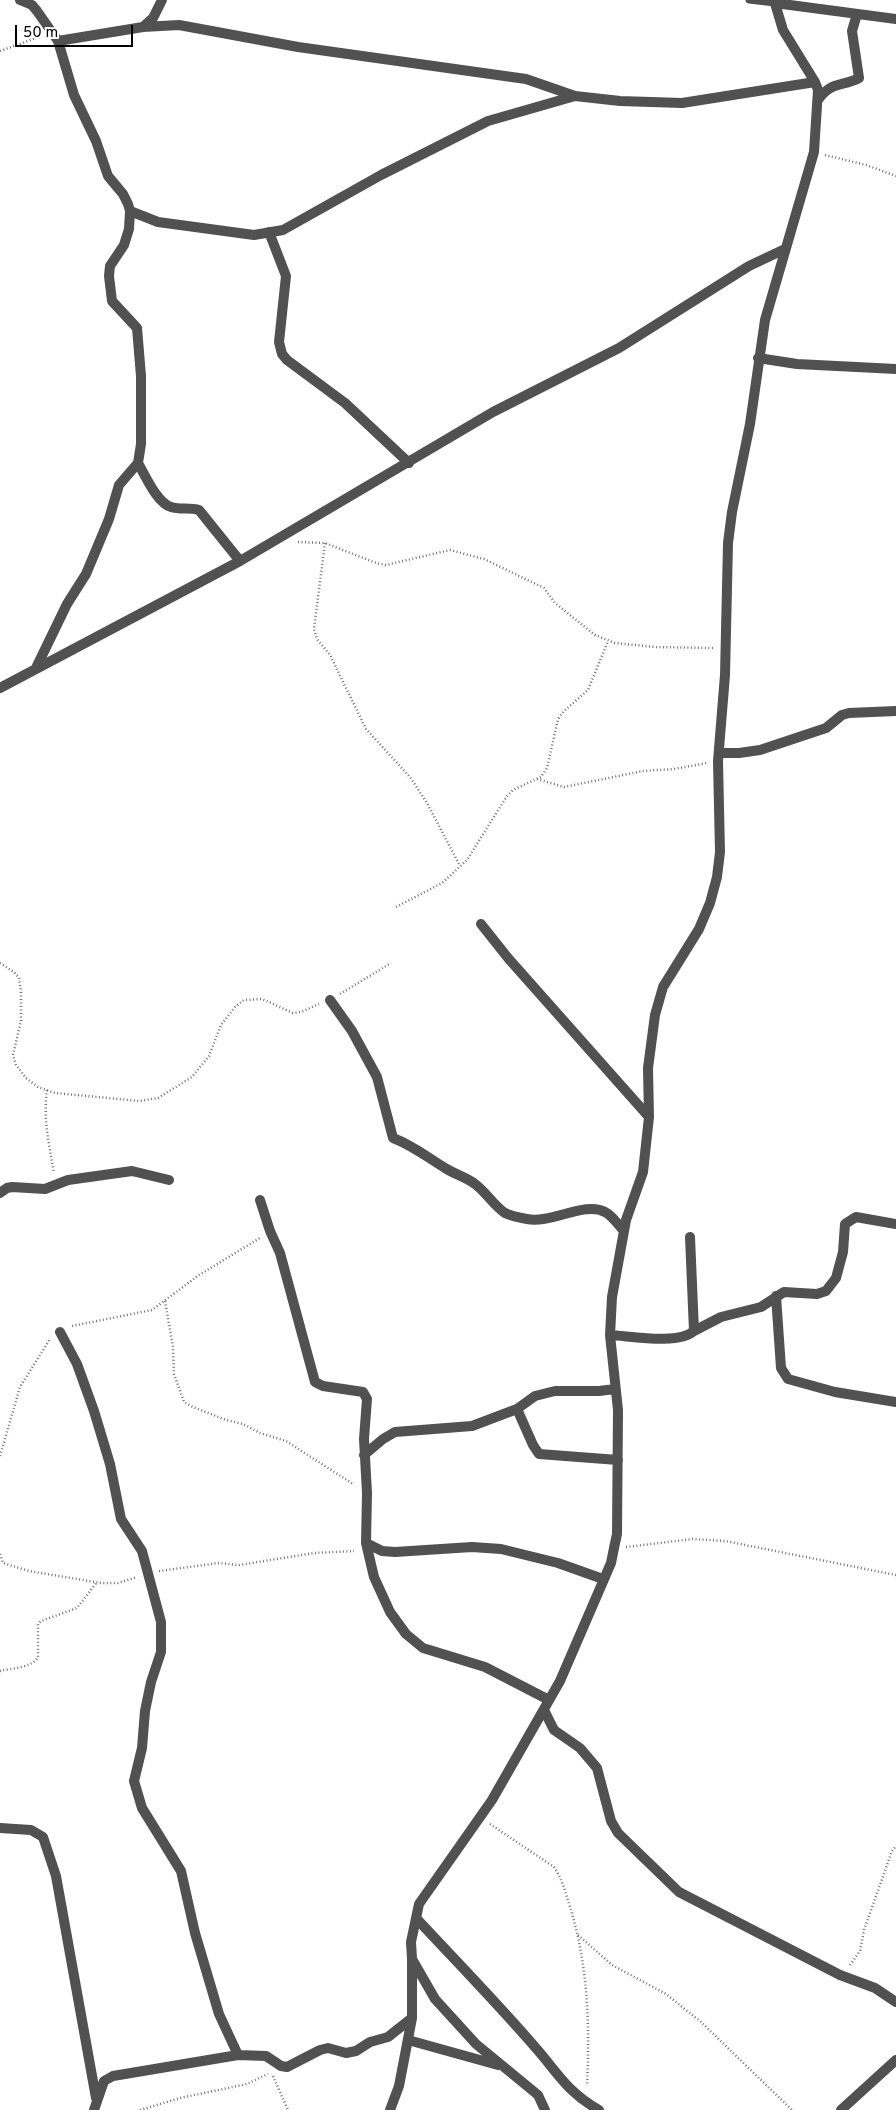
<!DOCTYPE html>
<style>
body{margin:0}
#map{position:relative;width:896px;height:2110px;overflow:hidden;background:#fff;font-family:Overpass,sans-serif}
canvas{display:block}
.scale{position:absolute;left:15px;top:25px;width:118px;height:22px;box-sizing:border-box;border:2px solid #000;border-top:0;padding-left:6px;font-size:15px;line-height:18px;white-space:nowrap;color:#000;-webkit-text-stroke:4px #fff;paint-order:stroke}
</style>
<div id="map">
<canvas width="896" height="2110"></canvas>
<div class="scale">50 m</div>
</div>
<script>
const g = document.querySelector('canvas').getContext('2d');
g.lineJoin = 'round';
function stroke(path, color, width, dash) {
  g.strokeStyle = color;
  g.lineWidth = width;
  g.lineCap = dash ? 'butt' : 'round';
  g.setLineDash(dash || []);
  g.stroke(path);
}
stroke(new Path2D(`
 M0,51L39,37
 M825,155L866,165L896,176
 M298,542L325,543L376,563L386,565L450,550L484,559L544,588L555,603L595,635L615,643L655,647L713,648
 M325,543L314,629L317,639L330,655L366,729L410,777L427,803L460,866
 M537,779L564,787L643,771L674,769L707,763
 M396,907L442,883L467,860L507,796L513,790L541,777L547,768L558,719L564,711L588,690L608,641
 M0,963L14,972L19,978L21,992V1021L13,1055L16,1065L26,1078L38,1087L55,1093L139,1101L158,1098L192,1077L209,1056L221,1025L235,1007L244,1000L262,999L293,1013L301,1012L319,1004
 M340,994L391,963
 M47,1090C43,1118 49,1145 54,1173
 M165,1301L173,1347L174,1374L184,1402L193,1407L226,1420L243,1424L260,1433L286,1441L353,1484
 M72,1326L152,1310L199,1275L260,1238
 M0,1456L20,1387L50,1339
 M626,1547L693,1539L725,1541L896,1575
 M0,1554L3,1563L29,1571L101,1583H118L137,1577
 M159,1571L219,1563L239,1565L314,1553L354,1551
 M0,1671C12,1668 32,1668 38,1657V1624L41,1621L77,1608L97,1582
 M490,1824L554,1867C563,1880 566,1895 571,1910C588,1967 590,2027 587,2086
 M578,1935L612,1965L666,1994L701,2022L792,2110
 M850,1965L860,1951L864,1930L892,1851L896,1846
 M273,2076L288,2110
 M140,2110L180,2098L247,2084L268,2074`), '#737373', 2.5, [1, 2.5]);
stroke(new Path2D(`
 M749,0L775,3`), '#515151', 7);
stroke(new Path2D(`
 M20,0L32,5L37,11L58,41L74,95L96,141L108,176L123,194L128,204L130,211L129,229L124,245L110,266L109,276L112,301L137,328L141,376V444L138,463L119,485L109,519L86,574L67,604L36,668
 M775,3L896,19
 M143,27L153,18L162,0
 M58,41L143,27L179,25L298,47L526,79L575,96L620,101L682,103L815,82
 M818,100C831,81 842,87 859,78L852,31L857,14
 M130,211L158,222L254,235L283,230L381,175L488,121L575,96
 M269,232L286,276L279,342L282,354L287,360L345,403L409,463
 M758,358L797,364L896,369
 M138,463C145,475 157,503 171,507C180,510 190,507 199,510L240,561
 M0,688L240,561L493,412L619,348L749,266L785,249
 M719,753H739L760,750L826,728L842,715L849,713L896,711
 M481,924L508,958L649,1117
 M330,1000L352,1031L377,1077L393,1138C412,1145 427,1157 445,1168C454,1174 466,1177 475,1184C486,1192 494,1206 505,1213C511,1216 521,1218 527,1219C551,1224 585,1201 605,1212C613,1216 618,1225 624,1231
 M0,1193L7,1188L12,1187L45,1189L68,1180L132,1171L169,1180
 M260,1200L270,1231L280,1253L315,1382L323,1386L363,1392L367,1399L364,1439L367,1493L366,1543L374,1577L390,1612L406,1634L423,1648L485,1667L549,1700
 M776,1296L781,1368L788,1379L835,1392L896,1402
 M694,1331L721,1317L761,1307L784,1292L817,1294L826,1291L836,1278L843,1252L845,1224L856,1217L896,1224
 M60,1332L77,1364L94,1411L110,1464L121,1519L142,1551L161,1622V1652L151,1682L145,1711L142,1748L134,1781L142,1808L181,1871L195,1933L219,2014L238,2055
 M610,1335C631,1336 678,1345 694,1331L690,1237
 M517,1409L533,1445L539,1454L618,1460
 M364,1455L383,1439L395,1432L472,1426L517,1409L535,1396L555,1391H599L615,1389
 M366,1543L382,1551L395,1552L472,1547L501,1549L558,1563L603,1579
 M544,1710L554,1730L580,1748L597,1768L611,1821L618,1833L679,1892L840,1975L875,1988L896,2002
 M0,1828L31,1830L43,1837L56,1876L96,2098
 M416,1918C456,1961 497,2003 535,2047C558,2073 567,2092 599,2110
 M408,2040L498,2065
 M94,2110L104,2081L113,2076L238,2055L266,2056L281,2066L287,2067L320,2050L328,2048L346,2053L356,2051L370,2042L388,2037L412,2018
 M390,2110L399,2086L412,2018V1960
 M545,2110L538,2095L476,2044L435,1999L412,1959L411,1942L419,1904L492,1800L560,1681L611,1563L614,1548L617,1534L618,1410L610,1335L612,1297L626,1220L643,1172L649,1117L648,1068L655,1015L663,987L699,929L710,903L717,877L720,852L718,761L725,675L728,543L732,512L750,424L765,320L814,152L818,90L815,82L783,30L774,0
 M841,2110L896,2060`), '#515151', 10);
</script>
